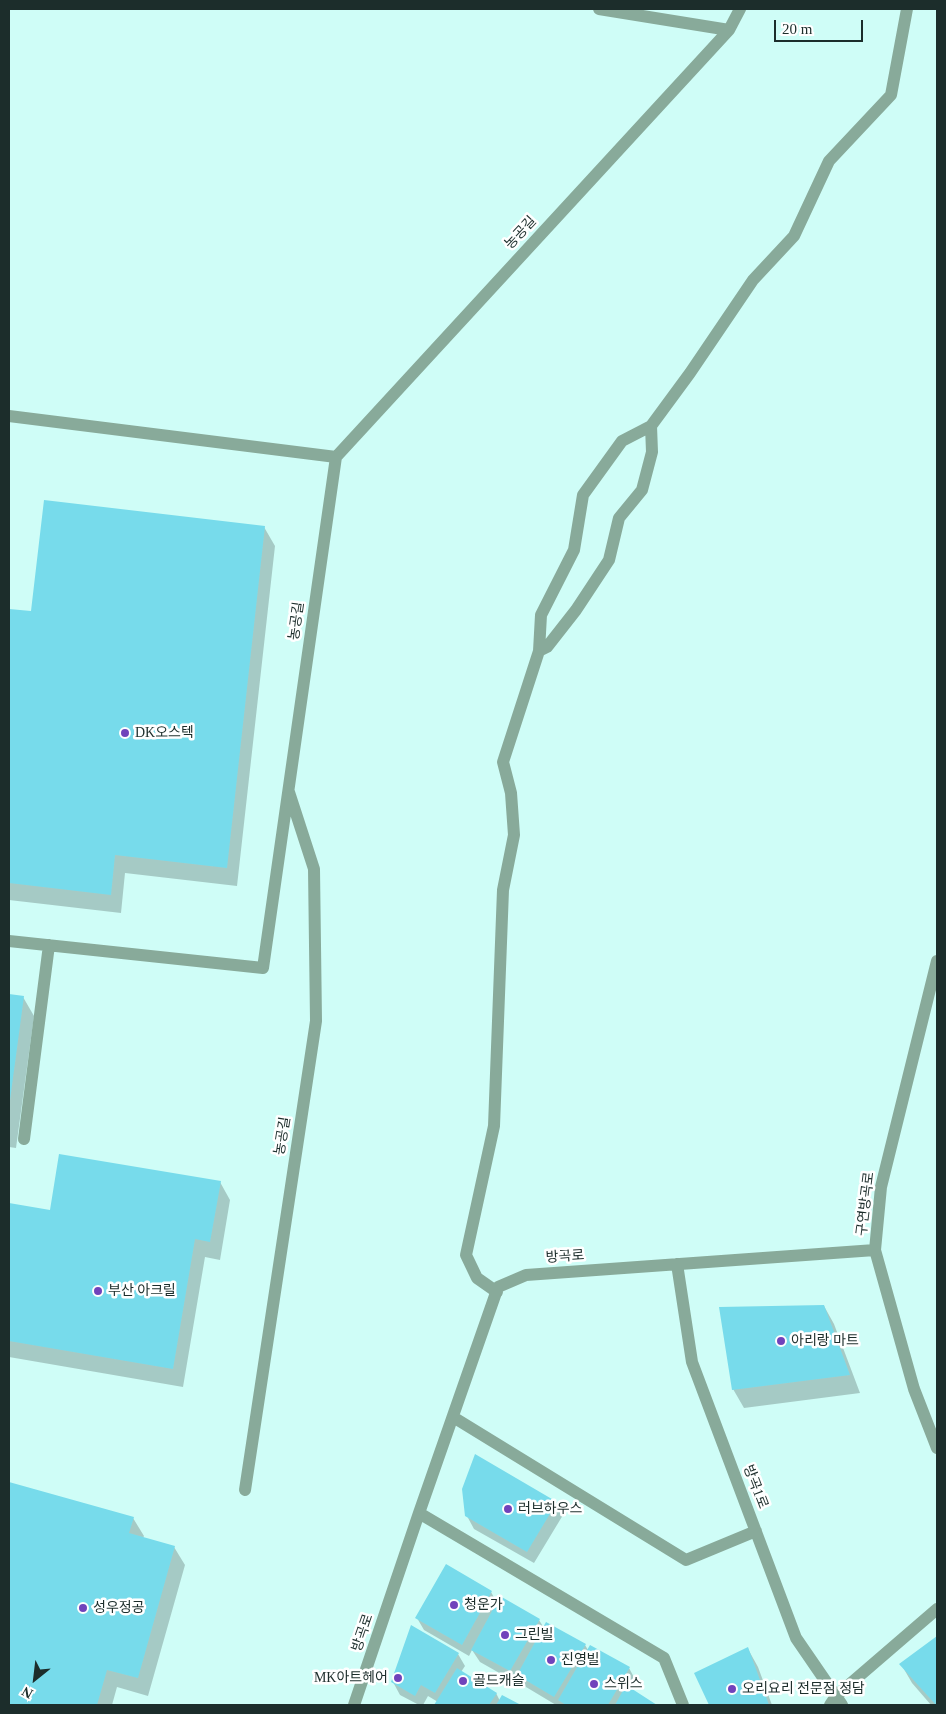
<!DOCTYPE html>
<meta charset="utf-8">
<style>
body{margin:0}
#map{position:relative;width:946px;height:1714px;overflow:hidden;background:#cffdf7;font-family:"Times New Roman",serif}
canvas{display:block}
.frame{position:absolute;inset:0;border:10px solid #1c2d2b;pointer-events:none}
.north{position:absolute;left:10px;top:1654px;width:50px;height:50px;-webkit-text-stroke:4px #fff;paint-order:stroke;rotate:209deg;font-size:14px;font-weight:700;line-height:20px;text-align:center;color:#1c2d2b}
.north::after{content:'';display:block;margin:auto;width:18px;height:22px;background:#1c2d2b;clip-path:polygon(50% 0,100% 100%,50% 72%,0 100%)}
.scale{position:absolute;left:774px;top:20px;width:89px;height:22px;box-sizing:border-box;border:2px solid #1c2d2b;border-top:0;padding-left:6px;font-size:15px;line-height:18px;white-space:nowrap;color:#1c2d2b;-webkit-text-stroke:4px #fff;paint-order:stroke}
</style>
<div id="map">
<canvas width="946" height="1714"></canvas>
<div class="frame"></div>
<div class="north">N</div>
<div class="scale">20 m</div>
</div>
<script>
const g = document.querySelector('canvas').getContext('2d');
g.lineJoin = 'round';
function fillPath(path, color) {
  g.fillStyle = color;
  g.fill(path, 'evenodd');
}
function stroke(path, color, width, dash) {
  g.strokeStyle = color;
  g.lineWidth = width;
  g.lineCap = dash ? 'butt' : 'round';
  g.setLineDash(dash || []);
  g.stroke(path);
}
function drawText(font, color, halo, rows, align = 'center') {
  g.font = font + ' "Times New Roman","Noto Sans KR",serif';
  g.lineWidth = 5;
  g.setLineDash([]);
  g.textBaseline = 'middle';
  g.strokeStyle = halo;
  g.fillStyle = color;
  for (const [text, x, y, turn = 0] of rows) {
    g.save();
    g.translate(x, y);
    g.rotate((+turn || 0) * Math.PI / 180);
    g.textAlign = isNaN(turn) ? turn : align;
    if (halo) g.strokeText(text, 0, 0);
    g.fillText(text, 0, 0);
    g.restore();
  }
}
fillPath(new Path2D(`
 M264,527L275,546L237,886L125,873L121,913L9,900V610L32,613Z
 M9,995L23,997L34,1016L16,1148L9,1147Z
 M220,1182L230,1200L220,1260L205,1257L183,1387L9,1357V1204L51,1211Z
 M824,1306L834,1324L860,1393L744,1408L733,1389Z
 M9,1483L133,1518L144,1536L143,1538L174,1547L185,1565L148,1696L117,1687L112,1705H9Z
 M556,1503L563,1515L534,1563L474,1529L467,1516Z
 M491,1592L497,1603L539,1620L544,1628L585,1645L588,1650L629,1668L636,1681L631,1690L655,1705H556L526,1687L520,1678L517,1683L480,1662L472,1650L469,1656L424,1630L417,1618Z
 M937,1638V1705H931L912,1683L901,1664Z
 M748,1649L758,1667L772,1705H710L696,1674Z
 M458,1654L465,1666L461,1672L496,1693L500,1701L503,1696L518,1705H435L438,1702L428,1696L423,1705H419L400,1695L393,1682Z`), '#0003');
fillPath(new Path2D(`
 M44,500L265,526L227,868L115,855L111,895L9,883V609L31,611Z
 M9,994L24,996L10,1100H9Z
 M59,1154L221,1181L210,1242L195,1239L173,1369L9,1341V1203L50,1210Z
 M824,1305L850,1375L732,1390L719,1307Z
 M475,1454L557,1502L527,1552L465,1516L462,1489Z
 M9,1482L134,1517L129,1533L175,1546L138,1678L107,1670L97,1705H9Z
 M446,1564L492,1591L462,1645L415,1618Z
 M500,1596L540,1619L510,1671L471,1650Z
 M546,1622L586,1644L554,1697L517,1675Z
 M411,1625L459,1653L435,1693L421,1685L415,1696L391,1682Z
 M937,1636V1705H936L899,1664Z
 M590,1645L630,1667L608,1705H566L558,1700Z
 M748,1647L769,1705H709L694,1673Z
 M457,1668L497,1693L489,1705H434Z
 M626,1685L657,1705H615Z
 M502,1695L521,1705H496Z`), '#77dbeb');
stroke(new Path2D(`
 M599,9L729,30
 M9,416L336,457
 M539,651L547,647L576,610L609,560L619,518L642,490L652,452L651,426
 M9,941L263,968L336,457L729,30L740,9
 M937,961L881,1187L875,1250L914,1389L937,1448
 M24,1139L49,945
 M677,1264L692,1362L796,1638L842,1705
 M497,1292L477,1278L466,1255L494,1126L503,890L514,835L511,793L503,762L539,651L541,615L574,550L583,495L622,441L651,426L690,373L753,280L794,236L829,161L891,95L907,9
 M453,1417L686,1560L756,1531
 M245,1490L316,1021L314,869L289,792
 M419,1513L664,1658L683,1705
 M354,1705L419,1513L498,1287L526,1275L875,1250
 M830,1705L836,1696L937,1609`), '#88aa9a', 12);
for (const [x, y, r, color] of [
 [125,733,5,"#7043bb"],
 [98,1291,5,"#7043bb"],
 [781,1341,5,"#7043bb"],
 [508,1509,5,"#7043bb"],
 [454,1605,5,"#7043bb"],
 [83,1608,5,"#7043bb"],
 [505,1635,5,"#7043bb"],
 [551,1660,5,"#7043bb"],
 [398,1678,5,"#7043bb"],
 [463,1681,5,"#7043bb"],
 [594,1684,5,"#7043bb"],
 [732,1689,5,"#7043bb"]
]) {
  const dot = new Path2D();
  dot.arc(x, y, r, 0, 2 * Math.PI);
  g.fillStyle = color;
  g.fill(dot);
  stroke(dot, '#fff', 2);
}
drawText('14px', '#1c2d2b', '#fff', [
 ["농공길",521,233,-47],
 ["농공길",297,621,-82],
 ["농공길",283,1136,-81],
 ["구연방곡로",866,1204,-83],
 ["방곡로",565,1257,-4],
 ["방곡1로",755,1487,69],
 ["방곡로",363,1633,-71]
]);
drawText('14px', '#1c2d2b', '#fff', [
 ["DK오스텍",135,733],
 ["부산 아크릴",108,1291],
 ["아리랑 마트",791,1341],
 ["러브하우스",518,1509],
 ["청운가",464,1605],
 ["성우정공",93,1608],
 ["그린빌",515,1635],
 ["진영빌",561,1660],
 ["MK아트헤어",388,1678,"right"],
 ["골드캐슬",473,1681],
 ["스위스",604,1684],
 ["오리요리 전문점 정담",742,1689]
], 'left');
</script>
